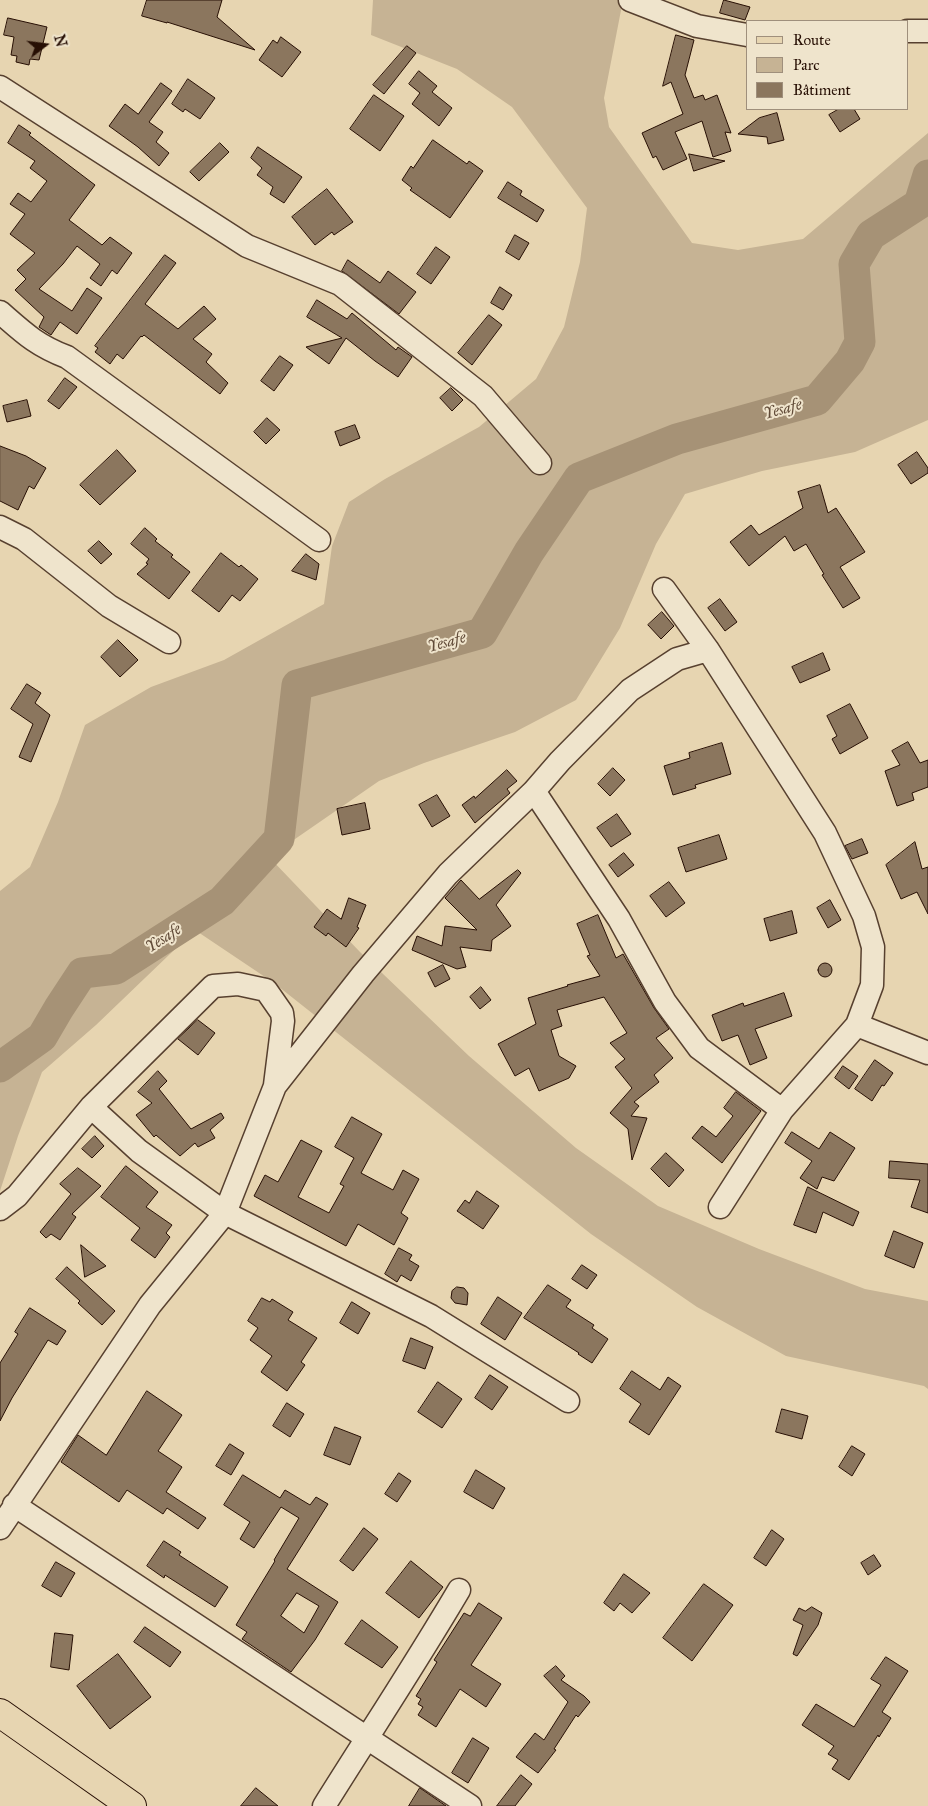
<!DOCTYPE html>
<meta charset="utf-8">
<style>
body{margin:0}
#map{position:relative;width:928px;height:1806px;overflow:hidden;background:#e7d5b1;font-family:"IM FELL Great Primer",serif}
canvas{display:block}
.legend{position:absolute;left:746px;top:20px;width:162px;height:90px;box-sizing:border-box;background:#efe4cc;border:1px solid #9f8f7c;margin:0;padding:6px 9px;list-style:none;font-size:15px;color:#270f04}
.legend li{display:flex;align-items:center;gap:10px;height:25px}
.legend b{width:25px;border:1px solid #9f8f7c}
.north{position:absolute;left:20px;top:20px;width:50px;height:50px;-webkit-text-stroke:4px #efe4cc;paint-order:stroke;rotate:75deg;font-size:14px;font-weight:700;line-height:20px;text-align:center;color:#270f04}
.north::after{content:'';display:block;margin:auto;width:18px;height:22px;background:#270f04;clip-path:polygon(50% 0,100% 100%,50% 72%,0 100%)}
</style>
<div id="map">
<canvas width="928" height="1806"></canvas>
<ul class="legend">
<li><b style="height:6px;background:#e7d5b1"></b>Route</li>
<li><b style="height:14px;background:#c6b394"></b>Parc</li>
<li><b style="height:14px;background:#8b765e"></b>Bâtiment</li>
</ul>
<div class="north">N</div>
</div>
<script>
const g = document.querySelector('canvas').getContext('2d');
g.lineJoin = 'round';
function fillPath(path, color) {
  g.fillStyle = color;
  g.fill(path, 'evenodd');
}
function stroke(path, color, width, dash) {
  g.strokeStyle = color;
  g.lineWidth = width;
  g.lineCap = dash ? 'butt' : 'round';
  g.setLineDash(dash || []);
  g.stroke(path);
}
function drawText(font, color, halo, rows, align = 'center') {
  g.font = font + ' "IM FELL Great Primer",serif';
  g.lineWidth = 4;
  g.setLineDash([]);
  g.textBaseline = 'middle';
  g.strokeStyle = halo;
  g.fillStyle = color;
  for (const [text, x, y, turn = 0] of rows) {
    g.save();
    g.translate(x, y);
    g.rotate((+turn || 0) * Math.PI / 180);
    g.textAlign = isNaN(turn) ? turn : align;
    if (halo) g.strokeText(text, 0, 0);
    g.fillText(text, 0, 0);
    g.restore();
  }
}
fillPath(new Path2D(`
 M373,0H623L604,98L609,127L692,243L738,250L803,239L928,133V420L855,452L762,471L685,494L656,544L620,628L576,700L515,732L424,763L379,781L269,857L360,952L469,1056L576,1148L658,1206L759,1249L865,1289L928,1301V1389L924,1386L786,1356L697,1307L591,1234L274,983L195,930L96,1025L42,1072L18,1136L0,1191V891L30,867L58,802L85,725L151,687L224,660L324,604L332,546L349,502L385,479L479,427L536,379L564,327L580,262L587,208L512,107L457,69L371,35Z`), '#c6b394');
stroke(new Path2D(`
 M0,1067L42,1037L59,1008L82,973L116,969L222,901L279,839L297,685L482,633L529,552L579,478L677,439L817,400L850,361L860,342L854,264L871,235L919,204L928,175`), '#a69276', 31);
const building = new Path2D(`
 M147,0H222L217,17L255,50L167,22V23L142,16Z
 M724,0L750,7L745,20L720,13Z
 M8,18L47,27L39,60L30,59L29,65L16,62L17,56L11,55L14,37L4,35Z
 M676,35L694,40L685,75L694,98L703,95L705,100L717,95L731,133L725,132L731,151L713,157L702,121L675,132L687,159L663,170L656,156L653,158L642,133L683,114L671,82L663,86Z
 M281,37L301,52L282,77L259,60L273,40L277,43Z
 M407,46L416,53L384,94L373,85Z
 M419,71L437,86L432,92L452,108L439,126L412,104L420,93L409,84Z
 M188,79L215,98L200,119L185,109L183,112L172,104Z
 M161,83L172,91L149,122L163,132L156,142L169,153L159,166L138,147L109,126L125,104L138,114Z
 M374,95L404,116L380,151L350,129Z
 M839,109H854L860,119L840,132L829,115Z
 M777,113L784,140L768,144L767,137L738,134L759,118Z
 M19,125L31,133L29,135L95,185L69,220L102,245L110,237L132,253L117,274L112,270L101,286L90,278L100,264L77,246L63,264L39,289L72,311L87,288L102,298L77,334L60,322L51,335L39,327L44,317L15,290L26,279L17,270L35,253L10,234L25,214L10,204L18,193L31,202L47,181L30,168L35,161L8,143Z
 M433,140L467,164L469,161L483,171L450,218L410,190L412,188L402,180L411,166L413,168Z
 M220,143L229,152L199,181L190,172Z
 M258,147L302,177L284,203L270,194L273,187L257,175L262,168L251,158Z
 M689,154L725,161L694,171Z
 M508,182L522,191L520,195L544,210L537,222L498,198Z
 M327,189L353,222L334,235L332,232L315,245L292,217Z
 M515,235L529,243L519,260L506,252Z
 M436,247L450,257L431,284L417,274Z
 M165,255L176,263L145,304L178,329L204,306L216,319L193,339L212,354L206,362L228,383L220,394L144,335L142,337L141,336L123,359L117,354L110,364L95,352L98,348L95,346Z
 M348,260L380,283L388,271L416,292L399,314L342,271Z
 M500,287L512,295L503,310L491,303Z
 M317,300L347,319L352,313L396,350L398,347L412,357L398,377L375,361L346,338L329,364L306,347L342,338L307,317Z
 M489,315L502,325L472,365L458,353Z
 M280,356L293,365L274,391L261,381Z
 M65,378L77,387L59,409L48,401Z
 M451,388L463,400L452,411L440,398Z
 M27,400L31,416L7,422L3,406Z
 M267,418L280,430L266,444L254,432Z
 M355,425L360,438L340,446L335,432Z
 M0,446L26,456L46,468L34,489L29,486L18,510L0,501Z
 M117,450L136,471L100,505L80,485Z
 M917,452L928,468V473L911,484L898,465Z
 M820,485L828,513L836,508L865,552L840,567L860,598L843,608L822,575L824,574L806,544L794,551L785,536L749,566L730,542L751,525L759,535L803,508L798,492Z
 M145,528L157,539L155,541L173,555L171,557L190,572L169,599L137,574L148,564L146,563L149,559L131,544Z
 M99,541L112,554L101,564L88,551Z
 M221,553L239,567L241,565L258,579L240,601L232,595L219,612L192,591Z
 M306,554L319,564L316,580L292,571Z
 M720,599L737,622L725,631L708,608Z
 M662,612L674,626L661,639L648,625Z
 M118,640L138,660L120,677L101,657Z
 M823,653L830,670L800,683L792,667Z
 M27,684L41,693L35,703L50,715L31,762L19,757L33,724L11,709Z
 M850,704L868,738L840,754L832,739L837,736L827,716Z
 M908,742L920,763L928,760V787L912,793L914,800L897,806L885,771L900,765L892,751Z
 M722,743L731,774L695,785L696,788L673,795L664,766L690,758L689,753Z
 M613,768L625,780L610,796L598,784Z
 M507,770L517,781L507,789L510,793L475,823L462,805L474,796L475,798Z
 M437,795L450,816L432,827L419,805Z
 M365,803L370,829L342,835L337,809Z
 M617,814L631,834L611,847L597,828Z
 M719,835L727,859L686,872L678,848Z
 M862,839L868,853L852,859L845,846Z
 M915,842L922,869L928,867V914L917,892L901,899L886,865Z
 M624,853L634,865L618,877L609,865Z
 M518,870L521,873L496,905L511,926L492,940L491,951L460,947L466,967L457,969L412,950L417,936L442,946L445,926L477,930L445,898L461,880L479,899Z
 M669,882L685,903L666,917L650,896Z
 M349,898L366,905L357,927L359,928L346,947L328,933L326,936L314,927L327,909L341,919Z
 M830,900L841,920L828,928L817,908Z
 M792,911L797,933L770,941L764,919Z
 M598,915L616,958L623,954L654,1008L669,1029L656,1038L673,1058L654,1075L659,1082L634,1102L639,1106L631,1116L647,1118L632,1160L628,1129L610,1113L632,1088L615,1067L625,1059L610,1043L627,1033L604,997L557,1010L562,1026L551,1030L559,1056L576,1066L569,1078L539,1091L529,1068L515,1076L498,1044L536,1024L528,998L568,986L567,985L600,976L587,956L590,955L577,924Z
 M818 970a7 7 0 1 1 14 0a7 7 0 1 1-14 0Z
 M443,965L450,979L435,987L428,973Z
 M481,987L491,1000L480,1009L470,997Z
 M784,993L792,1016L755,1029L767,1058L750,1065L738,1035L722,1041L712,1015L743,1003L744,1006Z
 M198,1020L215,1033L198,1055L178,1039Z
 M875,1060L893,1073L884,1086L882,1085L872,1101L855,1089Z
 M843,1066L858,1076L849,1089L835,1078Z
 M158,1071L167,1081L159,1089L191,1129L221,1113L224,1118L210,1130L215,1138L198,1147L195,1143L180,1156L156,1135L154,1137L136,1115L152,1103L138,1092Z
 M736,1092L761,1111L722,1163L692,1138L702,1126L716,1137L733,1116L724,1108Z
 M352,1117L382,1134L361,1173L393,1190L403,1170L419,1179L401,1213L408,1218L394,1245L358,1224L346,1246L254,1196L265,1175L278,1182L301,1140L322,1151L298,1197L329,1213L344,1186L340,1184L354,1158L335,1147Z
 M792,1132L819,1149L830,1132L855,1148L834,1181L822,1177L817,1189L800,1178L812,1161L785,1143Z
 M95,1136L104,1146L92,1158L82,1149Z
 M666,1153L684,1170L669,1187L651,1169Z
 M890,1161L928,1164V1213L911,1207L920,1180L889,1178Z
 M126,1166L158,1192L146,1207L172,1225L166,1233L170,1237L155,1258L131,1240L140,1228L101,1197Z
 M78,1168L101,1186L72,1214L76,1217L60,1240L51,1234L46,1238L40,1232L71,1194L60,1184Z
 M808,1187L859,1212L853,1226L823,1212L816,1233L794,1225Z
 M477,1191L499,1206L483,1229L457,1211L465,1200L469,1203Z
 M894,1231L923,1243L914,1268L885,1256Z
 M81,1245L106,1266L85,1277Z
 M399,1248L412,1255L409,1260L419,1266L411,1281L401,1275L397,1282L385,1274Z
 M582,1265L597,1275L587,1289L572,1279Z
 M67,1267L115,1311L102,1325L78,1303L80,1301L56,1279Z
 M548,1285L571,1300L566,1307L594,1325L592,1328L608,1339L592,1363L578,1354L579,1353L524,1318Z
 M457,1287L464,1288L468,1293L467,1305L455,1303L451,1298L452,1291Z
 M498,1297L522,1313L505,1340L481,1324Z
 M262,1298L270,1302L272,1299L293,1312L288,1320L317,1338L301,1362L305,1365L287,1391L261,1372L272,1356L250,1340L258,1328L248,1321Z
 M352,1302L370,1313L358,1334L340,1323Z
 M30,1308L66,1331L57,1345L48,1340L12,1398L0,1421V1363L18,1334L15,1332Z
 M411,1338L433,1347L425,1369L403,1361Z
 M632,1371L660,1390L668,1377L681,1386L649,1435L629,1422L641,1404L620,1389Z
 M490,1375L508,1387L492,1410L475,1398Z
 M438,1382L462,1399L442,1428L418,1412Z
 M147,1391L182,1415L158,1451L182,1467L166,1492L206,1518L198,1529L167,1508L163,1514L127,1490L119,1502L61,1462L78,1435L106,1455Z
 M287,1403L304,1414L290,1437L273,1426Z
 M782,1409L808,1416L802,1439L776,1432Z
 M335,1427L361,1437L350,1465L324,1455Z
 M230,1444L244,1453L231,1475L216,1466Z
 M852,1446L865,1454L852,1476L839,1467Z
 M476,1470L505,1488L493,1509L464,1492Z
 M399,1473L411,1481L397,1502L385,1494Z
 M243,1475L280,1498L285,1490L310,1505L316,1497L328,1504L287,1569L338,1602L315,1640L291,1672L242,1639L247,1632L236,1625L275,1561L274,1560L299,1518L281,1507L254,1548L240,1539L250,1522L224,1505ZM297,1593L319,1606L304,1633L281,1616Z
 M364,1528L378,1539L353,1571L340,1561Z
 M772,1530L784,1539L766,1566L754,1558Z
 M164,1541L181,1552L179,1555L228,1587L215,1607L165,1575L164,1578L147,1566Z
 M874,1555L881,1566L868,1575L861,1563Z
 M411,1561L443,1587L419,1618L386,1593Z
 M56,1562L75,1573L61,1597L42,1586Z
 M624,1574L650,1593L632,1613L620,1603L614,1611L604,1603Z
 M704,1584L733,1605L692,1661L663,1638Z
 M479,1603L502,1618L471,1665L501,1684L486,1707L460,1689L436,1727L418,1715L423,1707L418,1704L421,1699L416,1696L437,1662L434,1660L464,1613L470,1616Z
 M812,1607L822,1613L818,1625L797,1656L793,1654L803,1625L793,1620L799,1608L805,1611Z
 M362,1620L398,1647L382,1668L345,1644Z
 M145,1627L181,1652L170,1667L134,1642Z
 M55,1633L73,1635L69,1670L51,1667Z
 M118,1654L151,1697L110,1729L77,1686Z
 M886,1657L908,1671L882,1712L891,1718L879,1737L878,1735L849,1780L832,1769L838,1760L828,1754L834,1746L802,1725L816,1704L854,1727L881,1685L871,1679Z
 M556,1666L565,1676L561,1680L584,1696L590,1702L578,1717L576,1715L554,1749L556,1750L538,1773L516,1757L535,1733L544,1740L568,1702L544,1676Z
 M473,1738L489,1748L468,1783L452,1773Z
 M521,1775L532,1784L515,1806H497Z
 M256,1788L278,1806H241Z
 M420,1788L446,1806H409Z`);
fillPath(building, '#8b765e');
stroke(building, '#270f04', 1);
const minor = new Path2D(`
 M630,0L697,26L747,35
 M907,31H928
 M0,87L247,246L340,284L483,396L540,463
 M0,312C24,333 36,345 67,357L319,540
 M0,527L24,539L109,606L169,642
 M664,589L708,650L825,833L864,916L873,947L872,985L857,1025L782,1110L720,1207
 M534,791L619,919L665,1002L699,1048L782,1110
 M857,1025L928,1053
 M91,1107L139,1151L225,1213L431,1316L568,1401
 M0,1209L17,1196L91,1107L213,986L238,984L266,990L282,1013L283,1021L275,1085
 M14,1505L470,1806
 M0,1528L150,1305L225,1213L275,1086L363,974L448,874L534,791L560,761L630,690L677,659L708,650
 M324,1806C369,1734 416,1663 459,1590`);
const major = new Path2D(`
 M0,1713L132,1806`);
stroke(minor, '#57402f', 25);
stroke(major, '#270f04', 30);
stroke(minor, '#efe4cc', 22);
stroke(major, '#e7d5b1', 28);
drawText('italic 16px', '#604a37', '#efe4cc', [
 ["Yesafe",783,410,-16],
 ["Yesafe",447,643,-16],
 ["Yesafe",164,939,-33]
]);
</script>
